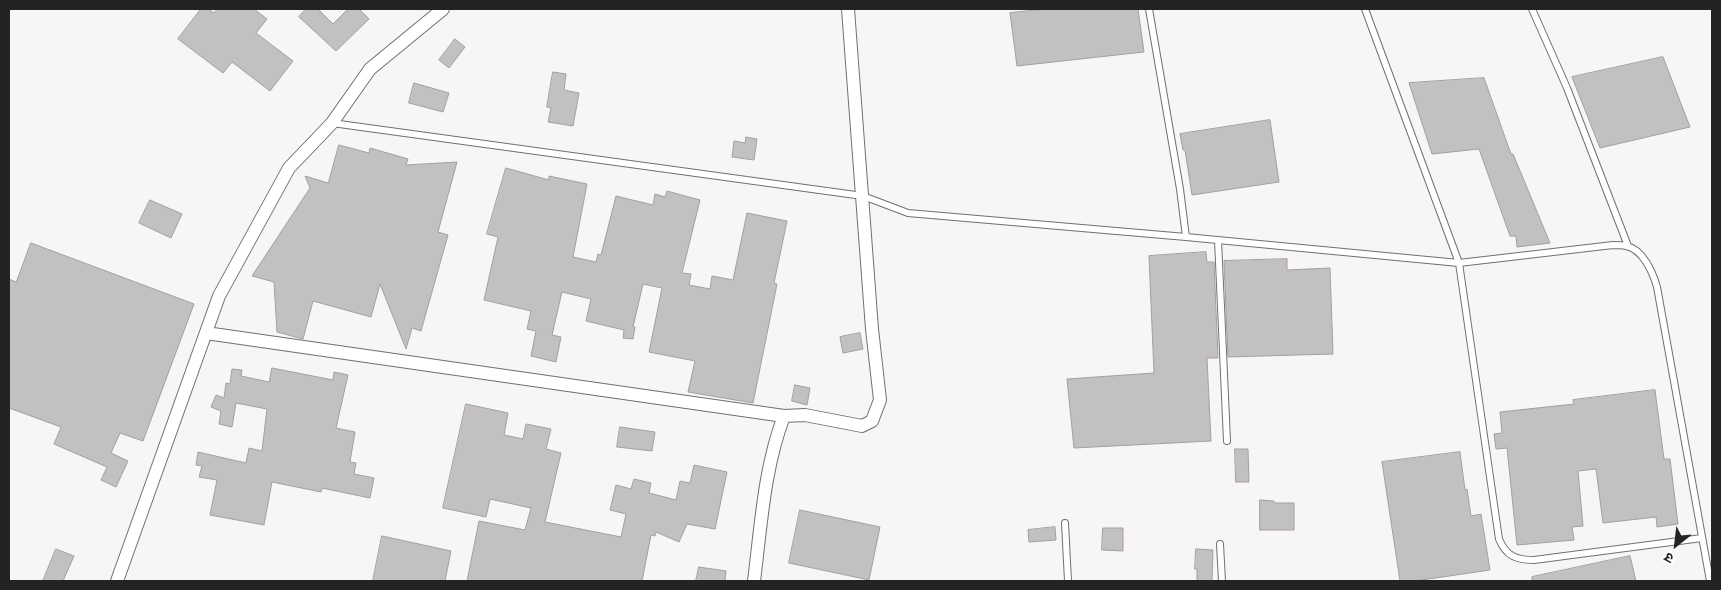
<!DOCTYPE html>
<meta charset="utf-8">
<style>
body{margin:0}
#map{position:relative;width:1721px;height:590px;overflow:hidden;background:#f7f5f8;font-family:Cabin,"Noto Sans Devanagari",sans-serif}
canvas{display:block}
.frame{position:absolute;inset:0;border:10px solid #232224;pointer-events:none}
.north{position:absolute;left:1651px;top:520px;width:50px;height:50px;-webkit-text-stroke:4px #fff;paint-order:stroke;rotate:209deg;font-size:14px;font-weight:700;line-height:20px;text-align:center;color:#232224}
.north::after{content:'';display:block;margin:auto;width:18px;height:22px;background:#232224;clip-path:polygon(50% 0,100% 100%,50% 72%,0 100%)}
</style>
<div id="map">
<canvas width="1721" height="590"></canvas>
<div class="frame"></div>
<div class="north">उ</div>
</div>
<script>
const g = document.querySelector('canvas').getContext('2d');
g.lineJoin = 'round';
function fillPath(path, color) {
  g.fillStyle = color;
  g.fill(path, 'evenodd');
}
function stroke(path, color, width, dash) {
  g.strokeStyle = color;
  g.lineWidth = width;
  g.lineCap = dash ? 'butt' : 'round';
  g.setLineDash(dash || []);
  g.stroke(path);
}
const building = new Path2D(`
 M201,9H208L214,13L217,9H254L267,19L256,33L293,61L270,91L232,62L223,73L178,39Z
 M306,9H318L333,24L348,9H359L369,19L336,51L299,17Z
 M1047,9H1138L1144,52L1017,66L1010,13Z
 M455,39L465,47L449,68L439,60Z
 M1663,57L1690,127L1600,148L1572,77Z
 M553,72L566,74L564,90L579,93L573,126L548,122L551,108L547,107Z
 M1484,78L1511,154H1513L1550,243L1517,247L1516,236H1510L1479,149L1432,154L1409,83Z
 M414,83L449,93L443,112L409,103Z
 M1270,120L1279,182L1192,195L1185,150H1183L1180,134Z
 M746,137L757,139L754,160L732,157L734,141L745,143Z
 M339,145L369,153L370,148L408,159L406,165L457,162L438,232L448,235L421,331L412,328L406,349L380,284L371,317L313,301L303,339L277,332L274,282L252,276L310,188L305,176L328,183Z
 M506,168L549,180V176L587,184L573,257L596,262L598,254L601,255L616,196L653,205L655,194L665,197L667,191L700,200L682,273L691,274L689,285L710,289L712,276L733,280L747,213L787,221L774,283L777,284L753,403L688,392L695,361L649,352L662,288L643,284L633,327H635L633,339L623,338L624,330L586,321L591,299L562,292L552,335L561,337L556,362L531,356L536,331L527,329L531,311L484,300L498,237L487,234Z
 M150,200L182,214L171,238L139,223Z
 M31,243L194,304L143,441L120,433L111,453L128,461L116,487L101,480L107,467L54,444L61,427L9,408V279L16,282Z
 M1206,252L1207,262H1214L1218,358H1207L1211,441L1074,448L1067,379L1154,373L1149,256Z
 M1287,259V270L1330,268L1333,354L1228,357L1224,261Z
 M860,333L863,349L843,353L840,337Z
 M272,368L333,380L334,372L348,375L336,428L355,432L350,462L356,463L354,474L374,478L370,498L322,488L321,492L272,482L264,525L210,515L217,480L199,477L202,466L196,465L198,452L246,463L249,448L262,451L267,409L236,403L232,427L219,424L221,411L211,407L216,395L224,398L226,383L230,384L232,369L242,370L241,376L269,382Z
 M795,385L810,388L807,405L792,401Z
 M1655,390L1664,459H1670L1678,524L1657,527L1656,517L1603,523L1596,469L1578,471L1583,526L1572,527L1574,540L1517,545L1507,448L1496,449L1494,434L1502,433L1500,412L1574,404L1573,400Z
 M466,404L508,413L504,435L523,439L526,424L551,429L546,449L561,453L545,522L621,537L626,514L610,510L616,485L631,489L634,479L651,483L649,493L676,500L680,481L690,483L694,465L727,472L715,529L687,524L679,542L656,532L655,536L651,535L642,581H467L479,521L525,530L531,508L490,499L486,517L443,508Z
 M620,427L655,432L652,451L617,447Z
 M1235,449H1248L1249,482H1236Z
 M1460,452L1465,490L1467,489L1471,516L1481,514L1490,570L1415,581H1400L1382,462Z
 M1260,500L1274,501V503H1294V530H1260Z
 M800,510L880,527L869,580L789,563Z
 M1055,527L1056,540L1029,542L1028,530Z
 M1103,528H1123V551L1102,550Z
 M382,536L451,551L445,581H373Z
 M56,549L74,556L63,581H43Z
 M1196,549L1213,550L1212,581H1197V569H1195Z
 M1630,556L1636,581H1532V577Z
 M699,567L726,571L725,581H696Z`);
fillPath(building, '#c3c0c2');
stroke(building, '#a29fa1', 1);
const lane = new Path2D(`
 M1149,9L1180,189L1186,237
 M1365,9L1459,263L1499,539C1506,556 1516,560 1534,560L1702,538
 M1532,9L1567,88L1628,246
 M332,123L863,196L908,213L1186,237L1459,263L1613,245C1617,245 1622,245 1626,246C1643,249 1653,273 1657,287L1710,581
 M1218,240L1227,441
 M1065,523L1068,581
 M1220,544L1222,581`);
const street = new Path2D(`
 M206,333L784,416
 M117,581L219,296L289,168L332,123L370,69L443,9
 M754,581C761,526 764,468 784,416L805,415L862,426L872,421L880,400L872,329L848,9`);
stroke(lane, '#706f72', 8);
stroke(street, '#706f72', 14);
stroke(lane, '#fff', 6);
stroke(street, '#fff', 12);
</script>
